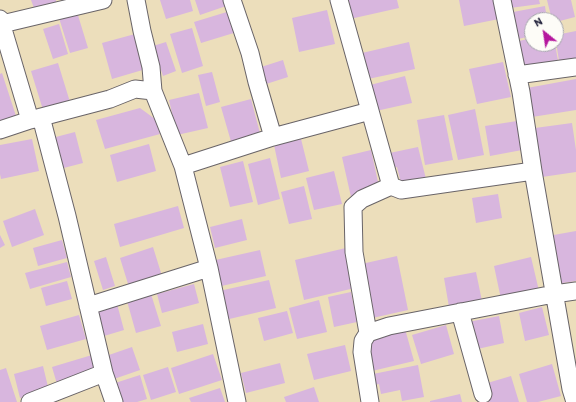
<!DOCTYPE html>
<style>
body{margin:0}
#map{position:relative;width:576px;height:402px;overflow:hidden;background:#ecdebb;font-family:Itim,sans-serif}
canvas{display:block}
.north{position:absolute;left:524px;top:12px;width:40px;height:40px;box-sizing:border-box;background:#fdfcf7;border:1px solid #a5a5ac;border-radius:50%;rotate:330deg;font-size:11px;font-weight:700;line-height:16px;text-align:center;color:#22223b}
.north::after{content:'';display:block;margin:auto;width:14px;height:18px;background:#b5179e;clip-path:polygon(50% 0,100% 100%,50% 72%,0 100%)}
</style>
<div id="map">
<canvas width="576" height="402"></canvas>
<div class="north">N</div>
</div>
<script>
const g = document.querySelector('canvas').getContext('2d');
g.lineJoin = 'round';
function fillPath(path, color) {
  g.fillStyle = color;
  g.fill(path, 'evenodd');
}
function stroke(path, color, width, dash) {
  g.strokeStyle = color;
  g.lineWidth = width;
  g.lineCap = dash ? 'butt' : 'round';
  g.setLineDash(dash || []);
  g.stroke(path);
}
fillPath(new Path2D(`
 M31,0H56V2L34,8Z
 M160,0H190L193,11L166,19Z
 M195,0H227L229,5L200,15Z
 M346,0H397L399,8L350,19Z
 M459,0H496L499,19L464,26Z
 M509,0H539L540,4L510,8Z
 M547,0H571L575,17L556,22V20H552Z
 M545,6L547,20H532V36L518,39L513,12Z
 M327,10L335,44L299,52L292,18Z
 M230,11L237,32L201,43L194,22Z
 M77,12L88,48L70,53L59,18Z
 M59,24L68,54L53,59L43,29Z
 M192,28L203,66L182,73L170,34Z
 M576,31V64L560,67L556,42V35Z
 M135,34L146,69L112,79L102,43Z
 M532,38V44H555L559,66L524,72L519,41Z
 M166,42L176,71L163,76L153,46Z
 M409,42L415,69L368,79L362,53Z
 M283,60L288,77L263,85L258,68Z
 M503,62L511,97L477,104L469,69Z
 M58,63L70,102L43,110L31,71Z
 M212,72L220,102L206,106L198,75Z
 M2,73L16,116L0,122V74Z
 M405,76L412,103L376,111L370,85Z
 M576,79V110L532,117L527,88Z
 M199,93L208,128L177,135L169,100Z
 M251,99L261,137L232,145L221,107Z
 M140,108L155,119L160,134L105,149L96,120Z
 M475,109L484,155L458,160L448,115Z
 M444,115L453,160L425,165L417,120Z
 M517,121L522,150L490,156L485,126Z
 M572,123L576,150V172L542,177L535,128Z
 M75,132L83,163L56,170L48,139Z
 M32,139L39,171L1,179L0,174V145Z
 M301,139L309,171L281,178L274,145Z
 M149,144L156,171L117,182L110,155Z
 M418,147L426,179L401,183L397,167L389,169L385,154Z
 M371,150L380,191L351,197L342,157Z
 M270,158L280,199L258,205L248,164Z
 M243,161L253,202L230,207L220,167Z
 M334,171L342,204L314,210L306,178Z
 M304,186L312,219L289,224L281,192Z
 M498,194L502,218L476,223L472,198Z
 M178,206L184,228L120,247L114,224Z
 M35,209L44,235L12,247L3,221Z
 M242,219L247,240L215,248L210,227Z
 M576,231V281L556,284L548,236Z
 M0,235L5,245L0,248Z
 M62,240L67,258L38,266L33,248Z
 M153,247L162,276L129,287L120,258Z
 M350,247L359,287L304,300L295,260Z
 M260,250L266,276L217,287L211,261Z
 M397,256L408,310L368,319L357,265Z
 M106,257L115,286L103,290L94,261Z
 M531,257L539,291L501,299L494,266Z
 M67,262L71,277L30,289L25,273Z
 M476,272L482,301L449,307L444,278Z
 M269,280L276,308L225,320L219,291Z
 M67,281L72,299L46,306L41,288Z
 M194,284L199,303L162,313L157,294Z
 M351,292L357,322L334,327L328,297Z
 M151,294L161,326L136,333L127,301Z
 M319,300L327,332L297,339L289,308Z
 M117,304L124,330L104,336L97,309Z
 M542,307L549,335L525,341L519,313Z
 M287,311L293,333L264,341L258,318Z
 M79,315L86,339L47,350L40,326Z
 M499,316L504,343L473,350L468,322Z
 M203,324L208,344L177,352L172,332Z
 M446,325L454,354L421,364L412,335Z
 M405,329L414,361L368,372L369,340Z
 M345,345L351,371L314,380L307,354Z
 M132,347L140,370L114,379L106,356Z
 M213,354L222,380L179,394L171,368Z
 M92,355L97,373L57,384L52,367Z
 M280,363L285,383L246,393L241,373Z
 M552,364L561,396L538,402H527L519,374Z
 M418,365L424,397L402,401L400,390L381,394L379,384L370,386L368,375Z
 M43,366L49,391L20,398L14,374Z
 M168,367L176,392L151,400L143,375Z
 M6,368L17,402H0V370Z
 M140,375L147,399L137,402H118L112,384Z
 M511,376L519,402H489L484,384Z
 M314,387L319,402H286L284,397Z
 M220,388L225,402H191L189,398Z
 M460,394L462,402H430V401Z`), '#d8b6de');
const street = new Path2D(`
 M136,0L142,31L151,67L153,91
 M232,0L250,53L257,82L273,137
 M339,0L372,118L391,186L401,190L533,171
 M502,0L521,92L533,171L571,389L575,402
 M0,19L30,120L110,99L135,89L153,91L183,166L209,268L237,402
 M2,24L103,0
 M517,75L576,67
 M41,117L67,216L104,373L114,402
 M0,130L30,120
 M183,166L273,137L370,111
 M88,306L209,268
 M460,312L483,394
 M368,333L354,252L353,207L362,199L391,186
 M30,402L104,373
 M370,402L362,352L363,341L368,333L389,326L554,294L576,291`);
stroke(street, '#696468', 19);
stroke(street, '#fff', 17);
</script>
